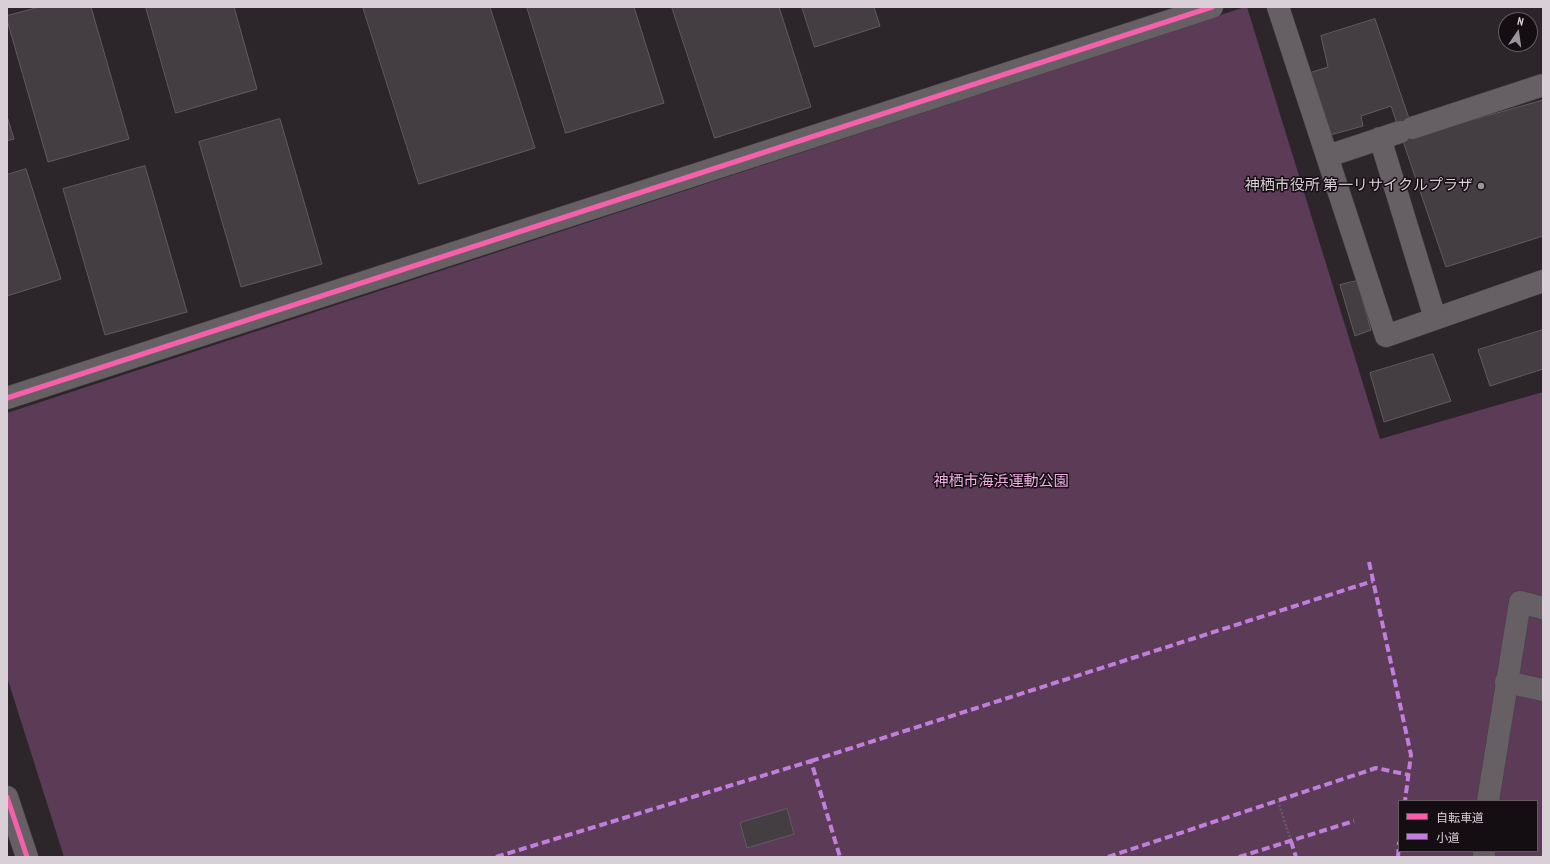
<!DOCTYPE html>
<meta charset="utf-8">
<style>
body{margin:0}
#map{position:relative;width:1550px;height:864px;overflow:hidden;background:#2c262b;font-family:"PT Sans Narrow","Noto Sans JP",sans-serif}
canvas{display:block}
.frame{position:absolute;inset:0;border:8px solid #d9cfd7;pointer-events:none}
.legend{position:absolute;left:1398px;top:800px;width:140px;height:52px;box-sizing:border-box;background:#140e13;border:1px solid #635b61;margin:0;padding:5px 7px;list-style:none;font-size:12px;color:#d9cfd7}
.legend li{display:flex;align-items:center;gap:8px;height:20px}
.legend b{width:20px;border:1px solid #635b61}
.north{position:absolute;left:1498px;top:12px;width:40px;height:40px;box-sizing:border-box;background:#140e13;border:1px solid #635b61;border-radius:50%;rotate:13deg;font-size:11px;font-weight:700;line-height:16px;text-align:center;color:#d9cfd7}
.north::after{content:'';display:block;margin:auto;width:14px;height:18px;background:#9c949b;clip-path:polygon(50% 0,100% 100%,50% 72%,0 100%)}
</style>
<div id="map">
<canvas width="1550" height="864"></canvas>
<div class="frame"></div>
<ul class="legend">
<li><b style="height:5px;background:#f560ab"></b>自転車道</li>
<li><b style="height:5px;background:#c07fdc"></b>小道</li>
</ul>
<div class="north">N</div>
</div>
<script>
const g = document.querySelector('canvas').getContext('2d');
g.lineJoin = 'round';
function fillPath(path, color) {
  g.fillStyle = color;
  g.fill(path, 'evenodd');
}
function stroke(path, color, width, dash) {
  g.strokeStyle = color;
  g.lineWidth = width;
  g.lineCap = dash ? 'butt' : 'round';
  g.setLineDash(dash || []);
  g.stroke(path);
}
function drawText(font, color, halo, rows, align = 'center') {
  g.font = font + ' "PT Sans Narrow","Noto Sans JP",sans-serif';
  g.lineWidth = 3;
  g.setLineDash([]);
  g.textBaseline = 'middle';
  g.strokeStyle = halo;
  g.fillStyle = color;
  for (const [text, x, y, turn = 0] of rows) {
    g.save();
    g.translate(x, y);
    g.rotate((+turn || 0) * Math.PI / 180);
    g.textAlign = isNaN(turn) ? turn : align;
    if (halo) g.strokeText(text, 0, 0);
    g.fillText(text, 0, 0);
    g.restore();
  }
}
fillPath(new Path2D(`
 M1245,7H1247L1380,439L1543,392V857H64L7,677V413ZM1399,801H1537V851H1399Z`), '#5c3b56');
const building = new Path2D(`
 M40,7H91L129,139L48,162L7,20V16Z
 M146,7H234L257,89L176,113Z
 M363,7H490L535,148L419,184Z
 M527,7H634L664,103L566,133Z
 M672,7H779L811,107L715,138Z
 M802,7H874L880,26L815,47Z
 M1375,19L1415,136L1543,100V236L1446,267L1391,106L1361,116L1363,126L1330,135L1309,73L1328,67L1321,36Z
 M7,116L14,139L7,141Z
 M280,119L322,264L241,287L199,142Z
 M145,166L187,312L105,335L63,189Z
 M26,169L61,279L7,296V175Z
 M1357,281L1371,330L1355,336L1340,285Z
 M1543,330V369L1490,386L1478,350Z
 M1433,354L1451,401L1384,422L1370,373Z
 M787,809L794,834L747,848L740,823Z`);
fillPath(building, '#443e43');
stroke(building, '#615b60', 1);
const minor = new Path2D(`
 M1278,7L1386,336L1543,281
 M1412,128L1543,85
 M1380,138L1435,318
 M1328,156L1400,132
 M7,398L1212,7
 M1506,682L1543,690
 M7,797L27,857
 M1488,801L1520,602L1543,608
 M1484,857V851`);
stroke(minor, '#484147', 23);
stroke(new Path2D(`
 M1278,801L1291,841`), '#625d61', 2.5, [2, 2]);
stroke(minor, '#666065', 22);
stroke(new Path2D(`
 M1369,562L1411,755L1405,801
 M811,761L1373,581
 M1291,841L1296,857
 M496,857L811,761L840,857
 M1108,857L1376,768L1409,775
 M1239,857L1354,821
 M1398,857L1399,842`), '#c07fdc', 4, [8, 4]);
stroke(new Path2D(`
 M7,398L1212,7
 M7,797L27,857`), '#f560ab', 5);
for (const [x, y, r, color] of [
 [1481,186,4,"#9c949b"]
]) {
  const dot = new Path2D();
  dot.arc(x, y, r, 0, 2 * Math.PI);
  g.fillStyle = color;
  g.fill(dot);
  stroke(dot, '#140e13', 1.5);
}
drawText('15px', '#d9cfd7', '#140e13', [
 ["神栖市役所 第一リサイクルプラザ",1473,186]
], 'right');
drawText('15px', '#efade2', '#140e13', [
 ["神栖市海浜運動公園",1001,482]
]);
</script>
